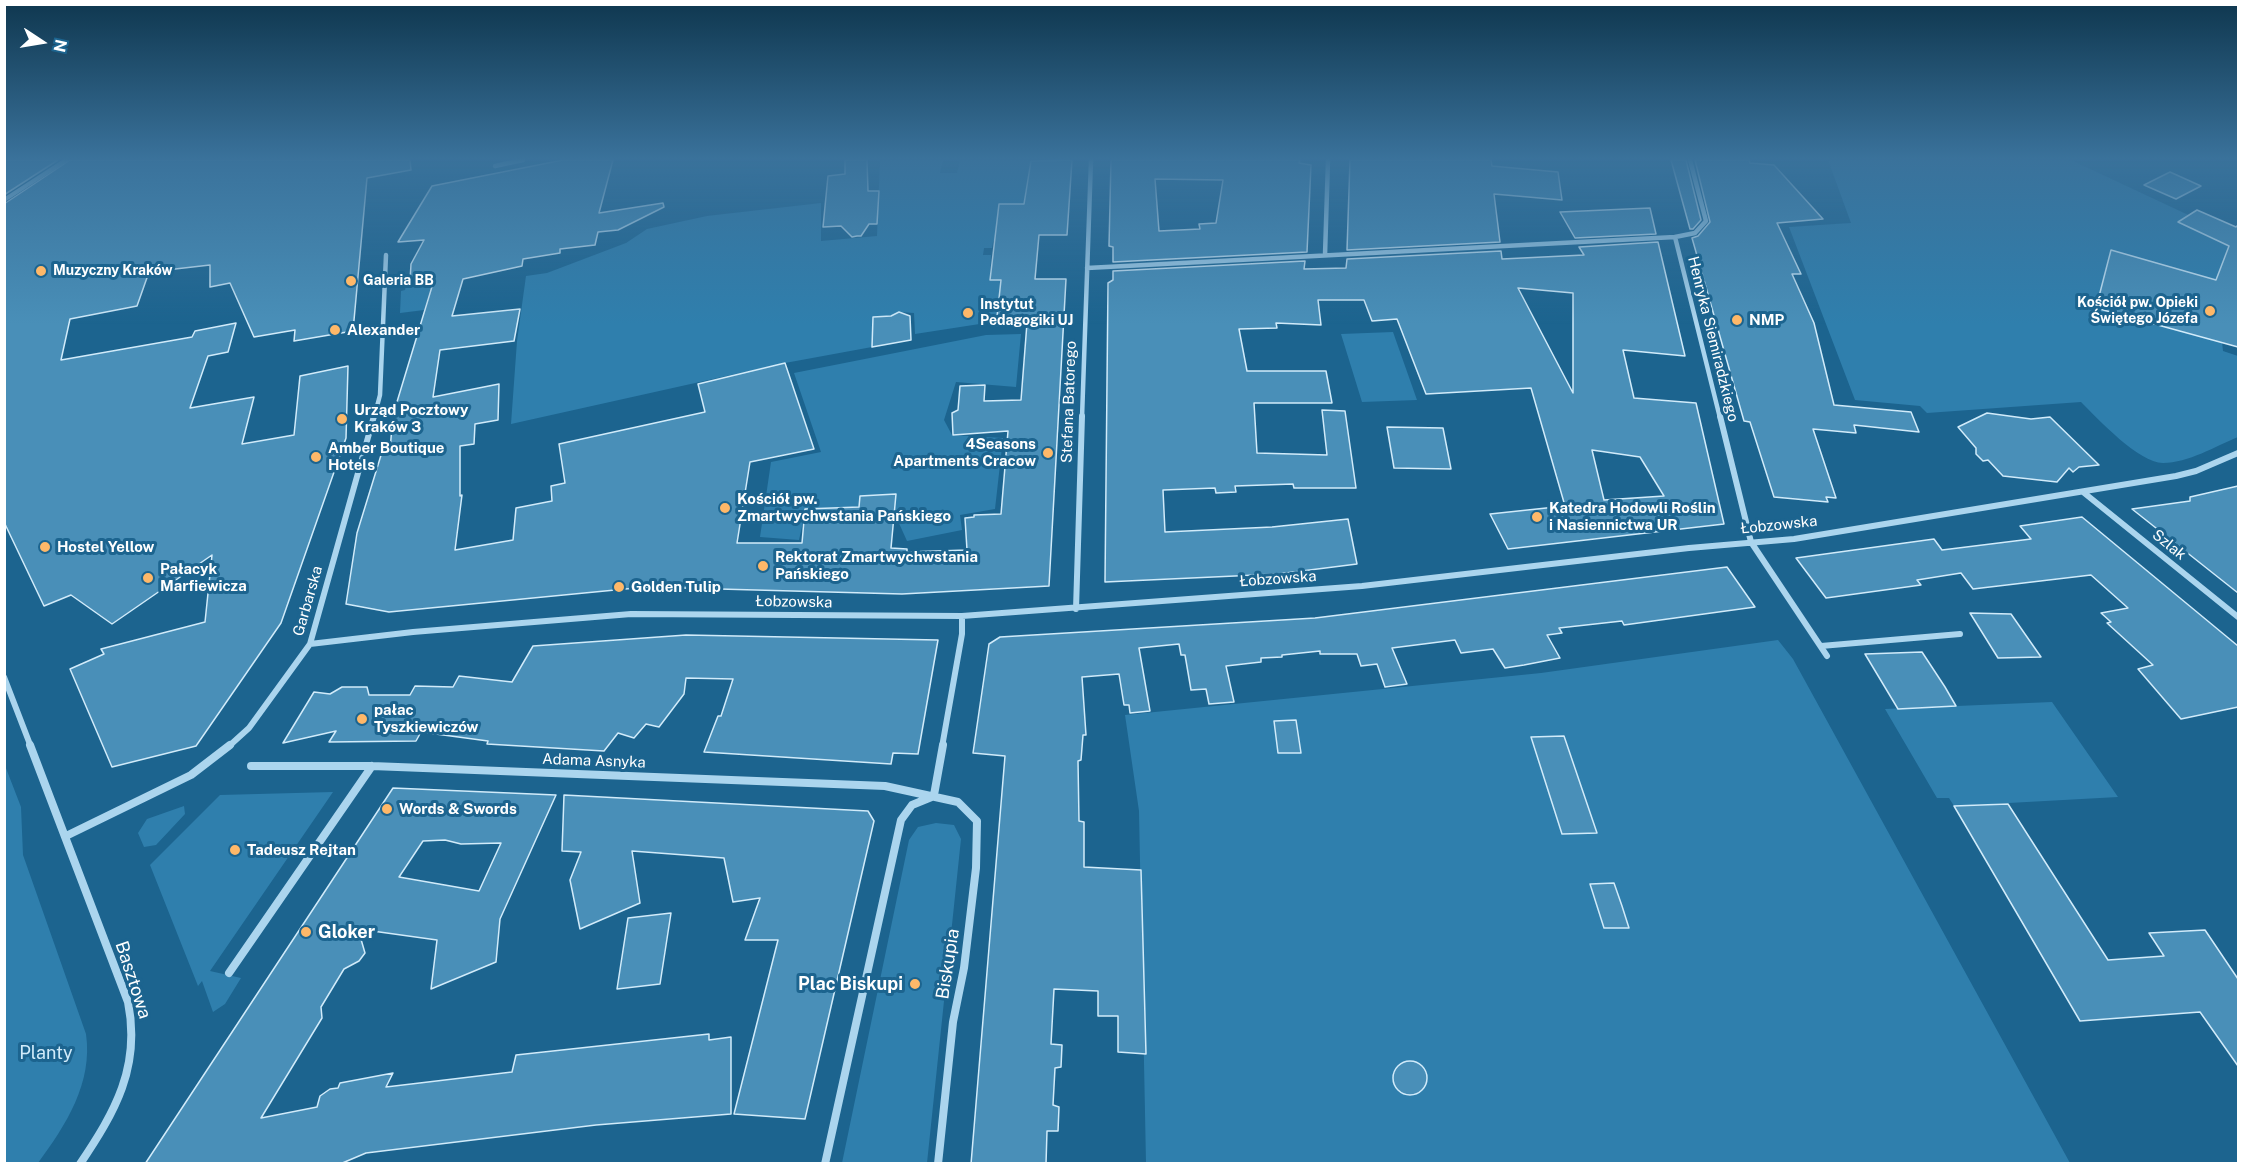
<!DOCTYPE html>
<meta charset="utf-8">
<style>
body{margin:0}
#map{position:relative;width:2243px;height:1168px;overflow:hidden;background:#1c648f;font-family:"Public Sans",sans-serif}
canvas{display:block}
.frame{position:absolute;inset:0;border:6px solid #fff;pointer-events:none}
.north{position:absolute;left:12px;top:12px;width:60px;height:60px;-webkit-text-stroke:4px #1c648f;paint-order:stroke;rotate:102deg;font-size:16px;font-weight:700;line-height:24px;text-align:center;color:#fff}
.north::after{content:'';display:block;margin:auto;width:21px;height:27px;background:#fff;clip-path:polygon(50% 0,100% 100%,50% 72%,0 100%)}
</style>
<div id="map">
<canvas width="2243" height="1168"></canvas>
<div class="frame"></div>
<div class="north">N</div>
</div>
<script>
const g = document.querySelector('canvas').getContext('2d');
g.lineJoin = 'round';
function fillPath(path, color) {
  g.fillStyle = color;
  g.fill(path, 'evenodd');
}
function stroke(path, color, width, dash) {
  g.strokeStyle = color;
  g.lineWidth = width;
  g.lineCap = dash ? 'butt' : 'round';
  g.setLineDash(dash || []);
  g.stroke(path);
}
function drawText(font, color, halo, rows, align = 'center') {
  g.font = font + ' "Public Sans",sans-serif';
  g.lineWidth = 6;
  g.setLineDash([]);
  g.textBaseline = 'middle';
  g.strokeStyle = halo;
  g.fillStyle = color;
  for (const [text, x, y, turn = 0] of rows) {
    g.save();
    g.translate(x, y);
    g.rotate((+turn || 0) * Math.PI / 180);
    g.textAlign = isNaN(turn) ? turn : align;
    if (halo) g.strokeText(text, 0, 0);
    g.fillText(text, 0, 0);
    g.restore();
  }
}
fillPath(new Path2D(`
 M880,160H943L940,173H957L960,160H1035L1031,161L1029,190H1026L1025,195L1032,196L993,242L992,248H984L983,255H991L990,280H1004L999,321L915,334L914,313L899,312L894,316L873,317L872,347L785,363L511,424L517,341L526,276L547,273L626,243L647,229L707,216L821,203V241L877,236Z
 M1828,160H2071L2199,220L2193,223L2183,218L2178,222L2238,251V283L2217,277L2216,280L2111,250L2096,308L2222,342L2223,351L2238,356V437C2216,446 2188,463 2163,463C2139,463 2098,419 2081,402L1927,413L1920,406L1855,400L1789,227L1851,223Z
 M430,278L429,281H433L424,310L400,313L401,291L405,290L407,282Z
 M1393,332L1417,400L1362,402L1341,334Z
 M1021,334L1016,387L956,382L944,420L952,435L1003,438L995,509L960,515L962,530L907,541L893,510L806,509L799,540L760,537L771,462L821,452L794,373L986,335Z
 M1778,640L1793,659L2070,1163H1146L1139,811L1125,715L1541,673Z
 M2052,702L2118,797L1954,806L1949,798H1937L1885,709Z
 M4,763L21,807L23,855L86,1034C93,1083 66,1125 38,1163H5Z
 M333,792L210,971L241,978L225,1004L213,1012L202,981L198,986L150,865L220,795Z
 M184,806L185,814L156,845L144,847L138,833L147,819Z
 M936,823L954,825L961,839L927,1163H842L909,840L918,827Z`), '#2f7fad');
const building = new Path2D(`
 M4,160H58L4,195Z
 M70,160H410L411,170L367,178L353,331L294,341L295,330L254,337L230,283L210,287V265L149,272L137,306L70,319L61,360L192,337L195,331L236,323L228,352L208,356L190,408L254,397L242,444L294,435L300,376L348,366L346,438L281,623L196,746L112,767L70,669L104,654L101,649L205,622L212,555L112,624L71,595L44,606L4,522V204Z
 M563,160H613L599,213L663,203L664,207L618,230L598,232L595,245L560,249V253L523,259L522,266L463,279L452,316L520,309L514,341L440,350L433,397L499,384L498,420L475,424L474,444L460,446V496L462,495L455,550L513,540L516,508L552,501L551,486L565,483L559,444L705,412L698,384L785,363L814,449L750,462L737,543H802L805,509L859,507L860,496L896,494L891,548L907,549V552L967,550L965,518L974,517V515L1001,514L1008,431L953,435L952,413L958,410L960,386L985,385L984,401L1021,400L1027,323L996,326L1001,280H990L999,204H1024L1031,161L1072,160L1067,235H1039L1035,279H1066L1049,586L902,594L646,587L389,612L346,604L357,533L382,452L390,450L393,415L434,280L431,281L432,277L410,281L411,264L424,240L398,242L432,186Z
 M845,160H867L868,191H879L877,224H869L861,236H857L852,237L841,226L823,227L828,176L845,174Z
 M1111,160H1300L1299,163L1311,165L1307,252L1113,262V247L1109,246ZM1155,179L1223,180L1216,223L1199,224L1200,229L1159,231Z
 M1350,160H1491L1492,166L1558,172L1562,200L1494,194L1500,242L1347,250Z
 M1671,160H1686L1701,220L1693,229H1690Z
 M1695,160H1749L1750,163L1774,165L1823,219L1777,223L1801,274H1792L1814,323L1834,405L1911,412L1919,432L1854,425L1856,433L1813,429L1836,498L1826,497L1828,502L1774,497L1750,422L1744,421L1692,238L1698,236L1710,222Z
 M2170,172L2201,186L2176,199L2144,185Z
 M1650,208L1656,234L1575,238L1560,212Z
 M2197,210L2236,227L2238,225V347L2096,308L2111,250L2216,280L2229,246L2178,222Z
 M1658,242L1685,356L1623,350L1634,398L1696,403L1724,524L1508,549L1490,514L1565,506L1531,388L1426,394L1397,319L1372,321L1364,300H1318L1321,325L1276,323L1277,328L1239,329L1247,371H1326L1332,403H1254L1257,453L1327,455L1322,410L1345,411L1356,488H1294L1293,484L1235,486L1236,492L1216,493L1215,488L1163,490L1165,532L1272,527L1348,519L1357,564L1278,574L1105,582L1108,283L1113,280V271L1305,261L1304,269L1346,268L1347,259L1501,251L1502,259L1584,255L1579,247ZM1518,288L1573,293V393ZM1592,450L1640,457L1664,496L1604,500Z
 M899,312L910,316L911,340L872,347L873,317L891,316Z
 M1987,413L2031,419L2050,417L2099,465L2079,467L2073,472L2069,468L2057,482L2003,476L1988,460L1983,461L1976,454V448L1958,427Z
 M1387,427L1443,428L1451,469L1394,468Z
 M2238,486V593L2132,509L2190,501V497Z
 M2082,517L2238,646V707L2181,719L2138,669L2153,665L2107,623L2111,622L2101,613L2128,608L2091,575L1973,589L1961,573L1917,580L1921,585L1826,598L1796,558L1934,539L1942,550L2031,539L2020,526Z
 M1727,567L1755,607L1624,625L1622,621L1559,628L1562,633L1547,635L1560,658L1524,665L1505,668L1493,649L1461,653L1455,640L1392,648L1407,684L1385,687L1377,664L1361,666L1357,654H1320V651L1282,655V657L1261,658V662L1226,666L1234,702L1209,704L1206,689L1191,690L1185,655H1181L1179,644L1139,648L1150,711L1130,713L1129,705H1124L1119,674L1082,677L1086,735H1083L1081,760L1078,761L1079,821L1084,822V867L1141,870L1146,1054L1118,1052V1016H1098V991L1054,989L1051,1044L1062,1045L1061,1067L1055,1068L1053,1105L1059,1107L1058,1131H1047L1046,1164H971L1005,756L973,753L989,644L1000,637L1315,618Z
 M1970,613L2011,614L2041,657L1998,658Z
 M686,635L938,640L918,754L893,753L891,764L704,752L718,716H721L733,679L686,678L684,694L659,727L646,724L634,738L618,733L604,751L487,744L488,741L421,732L416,741L329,742L336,731L283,743L314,692L330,694L342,687H367L369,695H410L415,686L453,687L459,676L512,682L533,646Z
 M1922,652L1945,687L1956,706L1898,709L1865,654Z
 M1296,720L1301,753H1278L1274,721Z
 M1564,736L1597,833L1562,834L1531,737Z
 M393,788L556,795L500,919L496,962L431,989L437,940L358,929L365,953L359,961L344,969L321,1007L322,1018L261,1118L317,1107L320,1096L330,1089L338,1088L340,1083L393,1073L386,1087L512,1072L516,1055L709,1034V1040L731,1037V1114L596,1125L366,1153L340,1164H145ZM445,840L461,844L501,843L479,891L399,877L423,841Z
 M564,795L868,811L874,821L805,1119L734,1114L778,940H745L760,898L733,902L724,858L632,851L640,903L580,929L570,880L581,852L562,851Z
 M2008,804L2108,960L2164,956L2149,933L2205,930L2238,979V1066L2200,1012L2080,1021L1954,806Z
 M1614,883L1622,906L1629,928H1604L1590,884Z
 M671,913L660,984L617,989L628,918Z
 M1393 1078a17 17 0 1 1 34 0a17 17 0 1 1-34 0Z`);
fillPath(building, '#498fb8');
stroke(building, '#d1ebfa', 1.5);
stroke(new Path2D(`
 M4,200L66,160`), '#abd5ee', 4);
stroke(new Path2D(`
 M495,166L523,160
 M1675,237L1720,418
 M1325,255L1328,160
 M1087,268L1675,237L1695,233L1706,221L1690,160
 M374,418L380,395L386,255
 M1082,418L1091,160`), '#abd5ee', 4.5);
stroke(new Path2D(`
 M1720,416L1751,542L1827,656
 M2083,492L2238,617
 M1076,609L1082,416
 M310,644L413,632L631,614L962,616L1362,586L1689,548L1794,539L2176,476L2196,471L2238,453
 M1821,646L1960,634
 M4,677L31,747
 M228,747L249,728L310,644L374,416
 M942,747L962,634V616`), '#abd5ee', 6);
stroke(new Path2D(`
 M30,745L128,1002C141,1067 115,1112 80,1164
 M251,766H372L885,786L958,802L977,821L976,868L964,968L953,1022L938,1164
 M934,795L943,745
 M66,836L191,775L230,745
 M229,973L372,766
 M825,1164L901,820L912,805L934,796`), '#abd5ee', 8);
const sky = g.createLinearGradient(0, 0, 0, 324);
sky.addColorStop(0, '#0f374f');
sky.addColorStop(0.49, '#3a729b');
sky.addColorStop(1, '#3a729b00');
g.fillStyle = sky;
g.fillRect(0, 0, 2243, 324);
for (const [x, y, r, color] of [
 [41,271,6,"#feb869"],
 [351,281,6,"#feb869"],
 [2210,311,6,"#feb869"],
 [968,313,6,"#feb869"],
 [1737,320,6,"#feb869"],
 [335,330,6,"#feb869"],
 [342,419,6,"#feb869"],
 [1048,453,6,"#feb869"],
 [316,457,6,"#feb869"],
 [725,508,6,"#feb869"],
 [1537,517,6,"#feb869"],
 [45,547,6,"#feb869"],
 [763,566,6,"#feb869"],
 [148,578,6,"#feb869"],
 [619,587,6,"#feb869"],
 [362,719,6,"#feb869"],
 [387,809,6,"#feb869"],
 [235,850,6,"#feb869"],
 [306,932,6,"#feb869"],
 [915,984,6,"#feb869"]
]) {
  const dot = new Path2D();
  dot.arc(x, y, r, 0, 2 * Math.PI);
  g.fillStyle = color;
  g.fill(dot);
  stroke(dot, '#1c648f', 2);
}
drawText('bold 14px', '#fff', '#1c648f', [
 ["Muzyczny Kraków",53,271],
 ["Galeria BB",363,281],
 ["Kościół pw. Opieki",2198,303,"right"],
 ["Świętego Józefa",2198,319,"right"],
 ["Instytut",980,305],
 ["Pedagogiki UJ",980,321]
], 'left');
drawText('bold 15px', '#fff', '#1c648f', [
 ["NMP",1749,320],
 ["Alexander",347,330],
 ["Urząd Pocztowy",354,410],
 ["Kraków 3",354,427],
 ["4Seasons",1036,444,"right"],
 ["Apartments Cracow",1036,461,"right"],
 ["Amber Boutique",328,448],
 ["Hotels",328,465],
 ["Kościół pw.",737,499],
 ["Zmartwychwstania Pańskiego",737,516],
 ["Katedra Hodowli Roślin",1549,508],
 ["i Nasiennictwa UR",1549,525],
 ["Hostel Yellow",57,547],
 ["Rektorat Zmartwychwstania",775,557],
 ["Pańskiego",775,574],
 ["Pałacyk",160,569],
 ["Marfiewicza",160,586],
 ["Golden Tulip",631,587],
 ["pałac",374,710],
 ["Tyszkiewiczów",374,727],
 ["Words & Swords",399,809],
 ["Tadeusz Rejtan",247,850]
], 'left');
drawText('15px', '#fff', '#1c648f', [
 ["Henryka Siemiradzkiego",1713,339,76],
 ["Stefana Batorego",1069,402,-88],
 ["Łobzowska",1779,525,-6],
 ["Szlak",2169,545,39],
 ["Łobzowska",1278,579,-4],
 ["Garbarska",308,601,-74],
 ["Łobzowska",794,602,1],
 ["Adama Asnyka",594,761,2]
]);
drawText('bold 18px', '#fff', '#1c648f', [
 ["Gloker",318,932],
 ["Plac Biskupi",903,984,"right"]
], 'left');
drawText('18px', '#fff', '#1c648f', [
 ["Biskupia",948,964,-81],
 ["Basztowa",133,980,72]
]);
drawText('18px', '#d1ebfa', '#1c648f', [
 ["Planty",46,1053]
]);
</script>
